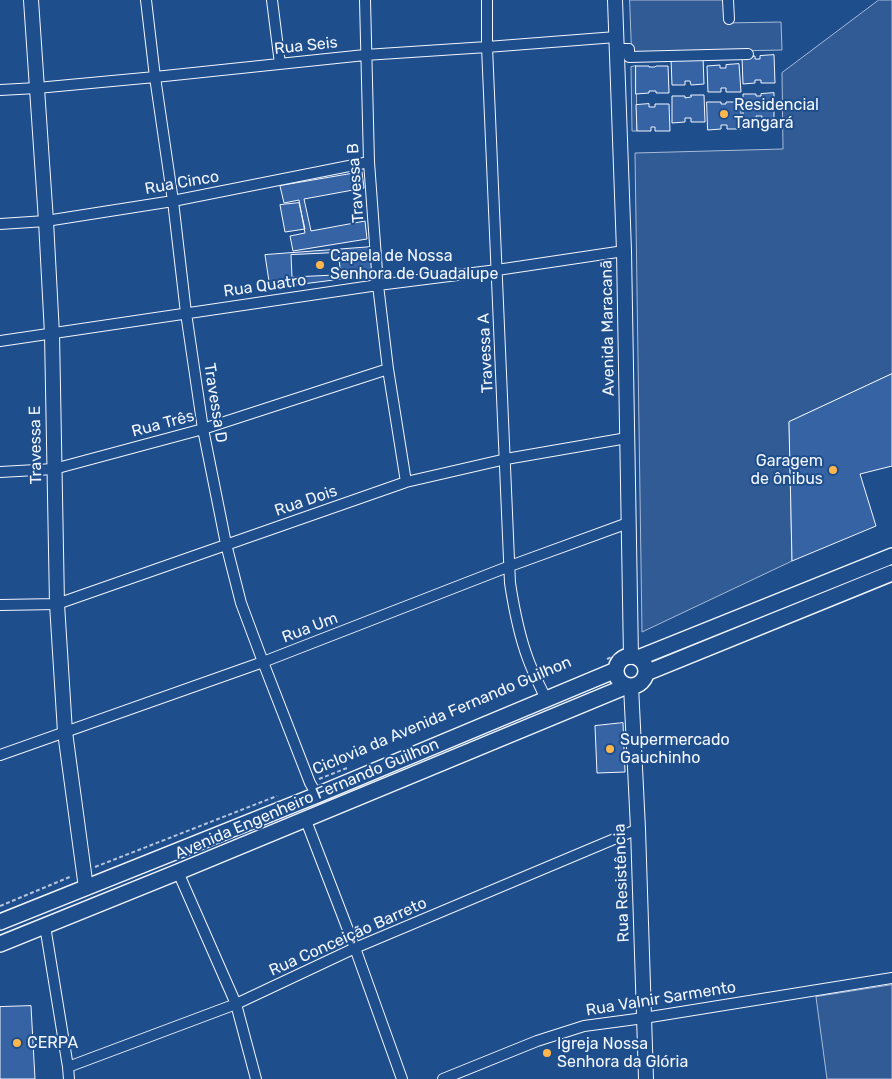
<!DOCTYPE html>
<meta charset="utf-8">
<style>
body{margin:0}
canvas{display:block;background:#1f4e8c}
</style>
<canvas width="892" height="1079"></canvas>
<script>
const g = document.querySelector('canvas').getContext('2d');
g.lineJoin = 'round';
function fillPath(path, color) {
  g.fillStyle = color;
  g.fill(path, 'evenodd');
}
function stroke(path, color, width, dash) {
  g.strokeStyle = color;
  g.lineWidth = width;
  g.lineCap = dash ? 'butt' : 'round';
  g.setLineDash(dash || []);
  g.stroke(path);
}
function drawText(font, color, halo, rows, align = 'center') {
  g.font = font + ' Rubik,sans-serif';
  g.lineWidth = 4;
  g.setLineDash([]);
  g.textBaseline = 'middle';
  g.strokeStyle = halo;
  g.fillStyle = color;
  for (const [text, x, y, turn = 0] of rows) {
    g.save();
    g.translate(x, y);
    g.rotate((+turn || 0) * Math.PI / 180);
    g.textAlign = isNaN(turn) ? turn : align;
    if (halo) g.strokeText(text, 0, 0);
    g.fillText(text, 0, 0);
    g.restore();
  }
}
const built = new Path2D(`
 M630,0H724L725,23L781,22L782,50L632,53Z
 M879,0H892V374L789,422L792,561L642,632L635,153L783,149L782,73Z
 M636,66L637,131H632L631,67Z
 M892,985V1079H827L816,997Z`);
fillPath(built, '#305b95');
stroke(built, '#a8bbd7', 1);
const building = new Path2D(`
 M774,55L775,83H761V80H755V83L743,84L742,57L755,56V59H760V56Z
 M703,57L704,84L691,85L690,81H685V85H672L671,58Z
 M739,64L741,92H726V88H721V92H708L707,66L720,65V68H726V65Z
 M636,66H649V67H655L656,66H668L669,93H656V91H649V93L636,94Z
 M774,93V119H762V116H756L757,120H743V94H756V96H761V94Z
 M691,95H704L705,122H691V118H685V122L672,123V96H685V98L691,97Z
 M707,102H721V104H726V102H741V129H727V125H721V129L708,130Z
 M649,104V107H655V104H669L670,131H655V127H651V131H637L636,105Z
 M362,172L364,188L304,199L311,231L365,221L367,239L293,251L290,236L305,233L299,200L284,203L280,186Z
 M299,203L305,229L285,232L280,205Z
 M372,247L374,275L270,288L265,255Z
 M333,253L334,260L339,259L340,268H335V275L292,277L291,255Z
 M892,374V466L860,474L876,526L792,561L789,422Z
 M623,723L625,772L597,773L595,726Z
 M31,1006L35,1079H0V1007Z`);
fillPath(building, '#3563a3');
stroke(building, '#f2f6ff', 1);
const street = new Path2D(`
 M146,0L155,77L173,201L186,313L203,429L226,544L241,603L263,662L310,783L317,795
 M272,0L280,64
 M365,0L369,162L378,285L388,369L406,482
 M487,0V47L510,583C514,609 519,635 528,659C533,673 540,686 546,699
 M728,0L729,19
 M616,49H629V57L748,54
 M0,90L37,88L155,77L365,55L487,47L616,37
 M0,224L46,221L173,201L369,162
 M0,341L378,285L497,270L624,251
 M0,472L54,469L203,429L388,369
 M0,605L57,604L406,482L506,459L627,438
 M0,755L263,662L510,566L628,523
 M305,818L355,948L402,1079
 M178,872L236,1004L256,1079
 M45,926L68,1067L69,1079
 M68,1067L236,1004L355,948L638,829
 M443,1079L537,1041L584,1026L644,1018L892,978`);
const secondary = new Path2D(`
 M31,0L46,221L52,334L57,604L65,732L86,888
 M615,0L624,251L631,657
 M631,686L638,829L646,1079`);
const primary = new Path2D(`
 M616 671a15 15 0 1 1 30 0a15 15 0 1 1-30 0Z
 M638,658L892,556
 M646,673L892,573
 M0,922L317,795L616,670
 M0,944L178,872L627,686`);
stroke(street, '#f2f6ff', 12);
stroke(secondary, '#f2f6ff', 16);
stroke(primary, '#f2f6ff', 18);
stroke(new Path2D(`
 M607,659L619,654
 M319,779L347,768
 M95,867L277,796
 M0,906L72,876`), '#b3c4dc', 2, [4, 2.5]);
stroke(street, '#1f4e8c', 10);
stroke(secondary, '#1f4e8c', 14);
stroke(primary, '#1f4e8c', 15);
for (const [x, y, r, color] of [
 [724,114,5,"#ffb74d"],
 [320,265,5,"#ffb74d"],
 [833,470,5,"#ffb74d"],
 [610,749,5,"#ffb74d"],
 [17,1043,5,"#ffb74d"],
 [547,1053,5,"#ffb74d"]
]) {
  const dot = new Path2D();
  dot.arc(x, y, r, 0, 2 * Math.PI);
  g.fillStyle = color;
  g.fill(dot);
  stroke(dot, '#1f4e8c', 2);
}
drawText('16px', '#f2f6ff', '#1f4e8c', [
 ["Rua Seis",306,46,-6],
 ["Rua Cinco",182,183,-10],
 ["Travessa B",356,183,-94],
 ["Rua Quatro",265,286,-8],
 ["Avenida Maracanã",608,328,-91],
 ["Travessa A",486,353,-93],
 ["Travessa D",215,403,81],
 ["Rua Três",163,424,-15],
 ["Travessa E",36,445,-91],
 ["Rua Dois",306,501,-19],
 ["Rua Um",310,628,-21],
 ["Ciclovia da Avenida Fernando Guilhon",442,716,-23],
 ["Avenida Engenheiro Fernando Guilhon",307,799,-23],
 ["Rua Resistência",622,883,-92],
 ["Rua Conceição Barreto",348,937,-24],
 ["Rua Valnir Sarmento",661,999,-9]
]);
drawText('16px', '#f2f6ff', '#1f4e8c', [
 ["Residencial",734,105],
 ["Tangará",734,123],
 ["Capela de Nossa",330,256],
 ["Senhora de Guadalupe",330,274],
 ["Garagem",823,461,"right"],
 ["de ônibus",823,479,"right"],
 ["Supermercado",620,740],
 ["Gauchinho",620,758],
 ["CERPA",27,1043],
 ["Igreja Nossa",557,1044],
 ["Senhora da Glória",557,1062]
], 'left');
</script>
